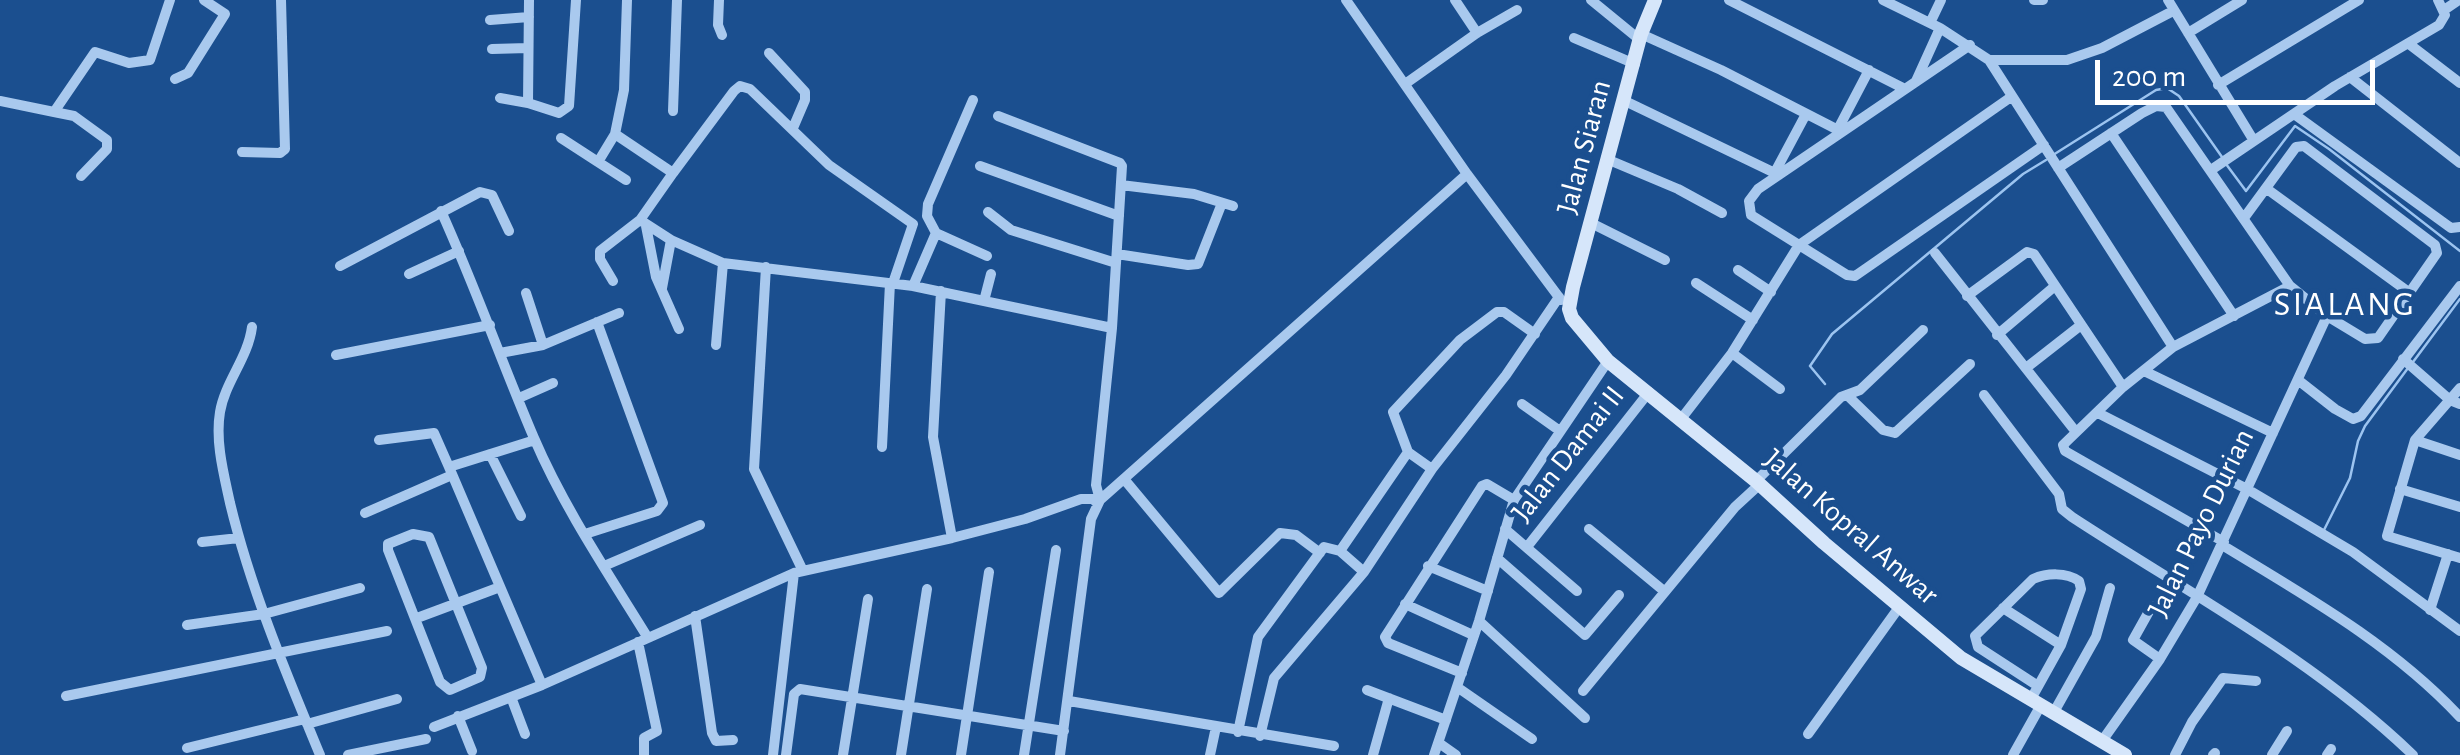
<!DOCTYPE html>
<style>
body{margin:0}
#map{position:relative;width:2460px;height:755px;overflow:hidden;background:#1b4f8f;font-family:"Alegreya Sans",sans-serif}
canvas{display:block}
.scale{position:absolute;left:2095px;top:60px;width:280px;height:45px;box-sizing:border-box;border:5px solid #fff;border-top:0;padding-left:12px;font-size:30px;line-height:35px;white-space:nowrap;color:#fff;-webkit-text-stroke:8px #1b4f8f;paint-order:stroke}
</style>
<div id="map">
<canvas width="2460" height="755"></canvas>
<div class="scale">200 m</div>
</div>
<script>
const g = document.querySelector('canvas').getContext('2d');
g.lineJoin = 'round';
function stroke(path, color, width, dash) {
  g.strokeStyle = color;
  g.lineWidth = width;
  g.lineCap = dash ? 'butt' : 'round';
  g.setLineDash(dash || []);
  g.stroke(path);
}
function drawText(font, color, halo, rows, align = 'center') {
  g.font = font + ' "Alegreya Sans",sans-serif';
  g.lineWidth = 9;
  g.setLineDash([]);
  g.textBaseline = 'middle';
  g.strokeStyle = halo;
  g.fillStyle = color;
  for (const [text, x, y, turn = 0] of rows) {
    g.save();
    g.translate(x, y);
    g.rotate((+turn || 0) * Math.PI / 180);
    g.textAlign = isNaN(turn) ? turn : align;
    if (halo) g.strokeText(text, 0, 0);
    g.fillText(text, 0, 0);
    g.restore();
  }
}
stroke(new Path2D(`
 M2053,155L2156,90L2167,88L2179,96L2222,157
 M2226,164L2246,191L2295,126L2329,149L2460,251
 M2413,362L2460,299
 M1825,384L1810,366L1832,334L2023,174L2046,160
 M2323,532L2350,478L2358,441L2365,426L2408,368`), '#9cc4f0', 2.5);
stroke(new Path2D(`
 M627,0L624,90L615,134L673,173L734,91L740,86L750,89L829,165L913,224L893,283
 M719,0L718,25L722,35
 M1346,0L1467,174L1561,300
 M1455,0L1477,33
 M1591,0L1640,40
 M1729,0L1905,89
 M1883,0L1940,28L1989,60H2067L2102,48L2173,11
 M2034,0H2043
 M2168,0L2254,141
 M2444,10L2459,0
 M490,20L529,17
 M1930,23L1941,0
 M2188,33L2242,0
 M1641,34L1721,70L1842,132
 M1574,38L1635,64
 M2409,44L2460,83
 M1970,45L1758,189L1749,201L1751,215L1847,275L1855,276L2044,145
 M492,49L528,48
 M769,53L805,92V100L793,128
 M1989,60L2173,347
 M2350,77L2460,163
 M175,79L188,73L225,14L204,0
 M1916,81L1940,28
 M1405,84L1477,33L1517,10
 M2218,85L2359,0
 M500,98L528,103L559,113L569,106L576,0
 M0,101L54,112L95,52L129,63L150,60L170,0
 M1625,101L1779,175
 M528,103L529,0
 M673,111L677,0
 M54,112L74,116L107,140V149L81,176
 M2294,114L2451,228L2460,227
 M998,116L1120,163L1122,166L1112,328L1096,485L1100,500
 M1838,129L1869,70
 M2111,133L2234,316
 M615,134L598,162L626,180
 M561,138L598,162
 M242,152L280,153L285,149L281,0
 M1609,160L1678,189L1722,213
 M980,166L1119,216
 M2058,168L2142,113L2156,106L2166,107L2290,286L2327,316L2365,339L2378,338L2437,253L2435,245L2304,146L2296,147L2244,218
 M2211,170L2335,86L2439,25L2445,15L2438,0
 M1775,172L1806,114
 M1121,185L1194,194L1233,206
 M2267,189L2410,293
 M441,211C475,286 502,363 534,438C564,508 608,573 648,638L794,573L952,538L1025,519L1081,499H1093L1098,504
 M988,212L1011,230L1116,263
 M640,220L673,173
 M1591,223L1665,260
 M646,226L656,277L679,329
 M936,233L927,216L928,204L973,100
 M1935,253L2076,432
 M1117,254L1188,265L1198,264L1222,203
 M340,266L480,192L492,195L509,231
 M766,267L754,469L803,571
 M1738,270L1771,292
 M409,274L459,251
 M613,281L600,259V251L640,220L671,240L723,263L913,286L1112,328
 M1696,283L1753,320
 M913,286L936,233L987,256
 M662,288L671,240
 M941,291L933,437L952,538
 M526,293L543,345
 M1967,296L2027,252L2034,254L2123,387
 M984,301L991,274
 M252,327C248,358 225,382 220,412C215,442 224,475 230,503C251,590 286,673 320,755
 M1997,335L2055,286
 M716,345L723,263
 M500,353L543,345L619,313
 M1732,353L1780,389
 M336,355L490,325
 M2403,359L2450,400L2460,404
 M2026,368L2081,325
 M2144,371L2273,433
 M2298,380L2335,409L2353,419L2361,416L2460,286
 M2460,388L2415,440L2387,536L2460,558
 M1847,395L1883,430L1895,433L1970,364
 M1984,395L2059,494L2062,509L2072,517C2188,593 2312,658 2413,755
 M519,398L553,383
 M1522,404L1560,431
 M2098,413L2247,489L2353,552L2460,631
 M1681,419L1732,353L1799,245L2011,97
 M379,440L434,433L449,467
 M535,440L449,467L542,685L648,638
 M2415,440L2460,455
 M882,447L890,283
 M1408,452L1432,469
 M490,454L521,516
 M1124,479L1219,593L1280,533L1296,535L1320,553
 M1756,481L1841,397L1860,390L1923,330
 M2400,489L2460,507
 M365,513L452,475
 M1505,529L1577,591
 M1589,529L1664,591
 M413,534L429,537L482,668L480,677L450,690L440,682L388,550V544Z
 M585,534L657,511L663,503L597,322
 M202,542L239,538
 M2224,542L2065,451L2063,445L2123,387L2173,347L2290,286
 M2222,545C2306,596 2393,645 2460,717
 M1527,547L1649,392
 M1340,551L1408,452L1393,412L1460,340L1497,312H1504L1535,334
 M1497,558L1585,635L1619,595
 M604,566L700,525
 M1428,566L1488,591
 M1405,604L1473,635
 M2152,606L2133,640L2160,659
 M2003,608L2061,645
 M2430,610L2448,554
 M695,616L712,733L716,741L733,740
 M417,618L500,587
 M1479,621L1585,718
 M187,625L264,614L360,588
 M638,642L657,731L644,738V755
 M1462,673L1388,643L1385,637L1482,486L1487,484L1514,500
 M1457,687L1532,739
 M1367,690L1446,720
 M1583,691L1735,507L1760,484
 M66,696L387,631
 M511,697L525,734
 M2031,699L2061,645L2081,589L2079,581C2066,572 2047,573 2033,579L1975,636L1978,647L2038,686
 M1069,701L1334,746
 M2054,712L2096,637L2110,588
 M458,716L472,751
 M307,724L397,699
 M434,727L542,685
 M1238,732L1258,637L1324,547L1340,551L1364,572
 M1808,734L1900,606
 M1260,736L1274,678L1364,572L1432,469L1506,375L1559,297
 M2102,741L2160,659L2197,597L2327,316
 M1439,743L1456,755
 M187,748L305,719
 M348,755L426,739
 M773,755L794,573
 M786,755L794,694L800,689L1064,731
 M843,755L868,599
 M901,755L927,589
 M961,755L989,572
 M1024,755L1056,550
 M1060,755L1091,519L1100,500L1467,174
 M1210,755L1216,727
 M1373,755L1389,698
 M1434,755L1479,621L1514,500L1608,361
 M2013,755L2041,705
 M2175,755L2192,722L2223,678L2256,681
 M2213,755L2215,753
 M2272,755L2287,731
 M2327,755L2331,749`), '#a9c9ee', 10);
stroke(new Path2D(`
 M1655,0L1641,34L1573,287L1569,309L1572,318L1608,361L1756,481L1824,543L1961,658L2125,755`), '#d6e6fa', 14);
drawText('30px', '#fff', '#1b4f8f', [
 ["Jalan Siaran",1584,147,-75],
 ["Jalan Damai II",1568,454,-52],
 ["Jalan Payo Durian",2201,523,-64],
 ["Jalan Kopral Anwar",1851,527,41]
]);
g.letterSpacing = '2.5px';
drawText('35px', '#fff', '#1b4f8f', [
 ["SIALANG",2345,304]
]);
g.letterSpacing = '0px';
</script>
